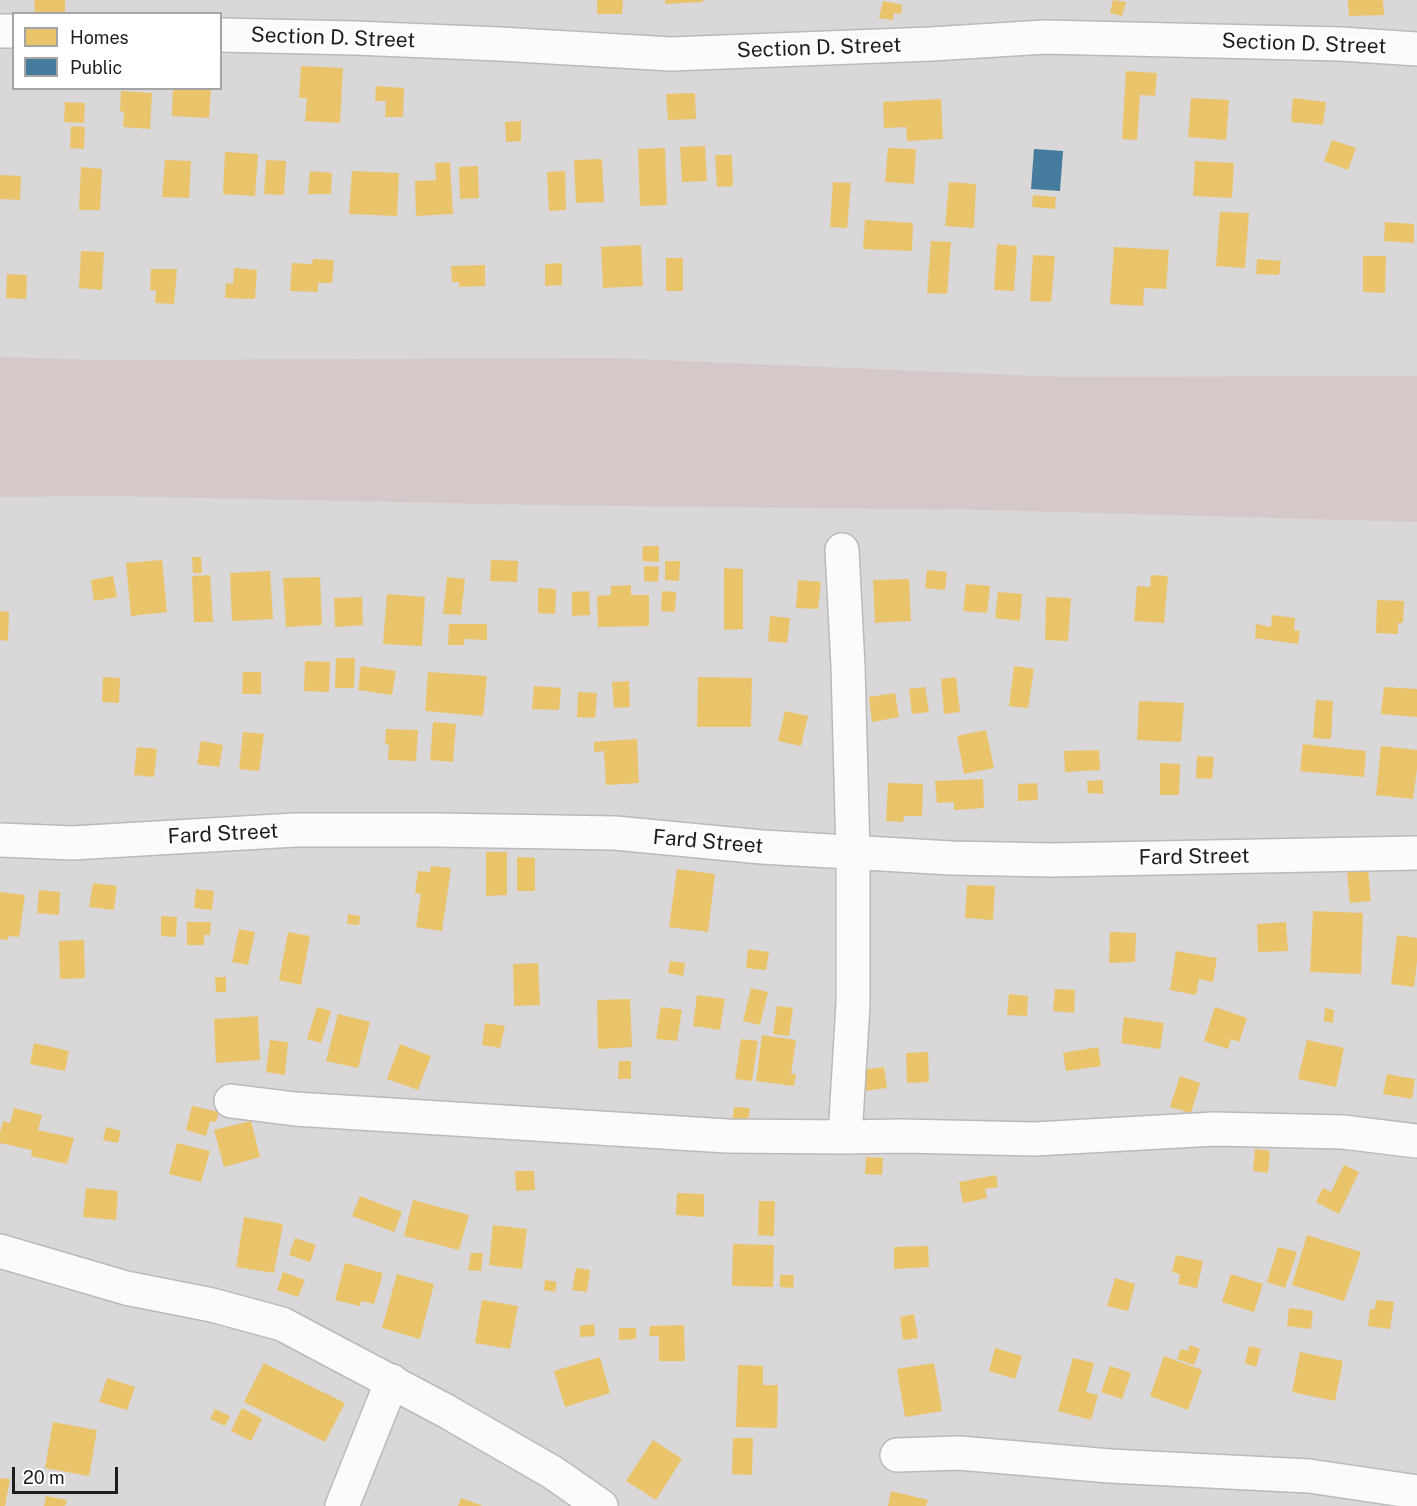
<!DOCTYPE html>
<style>
body{margin:0}
#map{position:relative;width:1417px;height:1506px;overflow:hidden;background:#ebe6e8;font-family:"Public Sans",sans-serif}
canvas{display:block}
.legend{position:absolute;left:12px;top:12px;width:210px;height:78px;box-sizing:border-box;background:#fff;border:2px solid #a5a5a5;margin:0;padding:8px 10px;list-style:none;font-size:18px;color:#1d1d1d}
.legend li{display:flex;align-items:center;gap:12px;height:30px}
.legend b{width:30px;border:2px solid #a5a5a5}
.scale{position:absolute;left:12px;top:1467px;width:106px;height:27px;box-sizing:border-box;border:3px solid #1d1d1d;border-top:0;padding-left:8px;font-size:18px;line-height:21px;white-space:nowrap;color:#1d1d1d;-webkit-text-stroke:4px #fff;paint-order:stroke}
</style>
<div id="map">
<canvas width="1417" height="1506"></canvas>
<ul class="legend">
<li><b style="height:16px;background:#e9c46a"></b>Homes</li>
<li><b style="height:16px;background:#457b9d"></b>Public</li>
</ul>
<div class="scale">20 m</div>
</div>
<script>
const g = document.querySelector('canvas').getContext('2d');
g.lineJoin = 'round';
function fillPath(path, color) {
  g.fillStyle = color;
  g.fill(path, 'evenodd');
}
function stroke(path, color, width, dash) {
  g.strokeStyle = color;
  g.lineWidth = width;
  g.lineCap = dash ? 'butt' : 'round';
  g.setLineDash(dash || []);
  g.stroke(path);
}
function drawText(font, color, halo, rows, align = 'center') {
  g.font = font + ' "Public Sans",sans-serif';
  g.lineWidth = 6;
  g.setLineDash([]);
  g.textBaseline = 'middle';
  g.strokeStyle = halo;
  g.fillStyle = color;
  for (const [text, x, y, turn = 0] of rows) {
    g.save();
    g.translate(x, y);
    g.rotate((+turn || 0) * Math.PI / 180);
    g.textAlign = isNaN(turn) ? turn : align;
    if (halo) g.strokeText(text, 0, 0);
    g.fillText(text, 0, 0);
    g.restore();
  }
}
fillPath(new Path2D(`
 M0,0H1417V1506H0ZM14,14H220V88H14Z`), '#dad7d9');
fillPath(new Path2D(`
 M0,357L101,360L612,358L1063,377L1417,376V522L990,510L539,505L109,496L0,497Z`), '#d5c8c9');
fillPath(new Path2D(`
 M34,0H65V14H35Z
 M597,0H623L622,14H597Z
 M665,0H703V2L665,4Z
 M1113,0L1126,2L1122,16L1110,13Z
 M1348,0H1383L1384,15L1349,16Z
 M883,1L902,5L901,14L894,13L893,20L879,18Z
 M301,66L343,68L340,123L305,121L307,98H299Z
 M1126,71L1157,73L1155,96L1140,95L1137,140L1122,139Z
 M376,86L404,88L403,117H385L386,101H375Z
 M173,88H211L209,118L172,116Z
 M121,91L152,93L150,129L123,127L124,112L120,111Z
 M695,93L696,119L668,120L666,94Z
 M1191,98L1229,100L1226,140L1188,137Z
 M1293,98L1326,102L1323,125L1291,122Z
 M941,99L943,139L907,141L906,127L884,128L883,102Z
 M65,102L85,103L84,123L64,122Z
 M521,121V141L506,142L505,122Z
 M71,126L85,127L84,149L70,148Z
 M1332,140L1356,148L1348,170L1324,161Z
 M705,146L707,181L682,182L680,147Z
 M665,148L667,205L640,206L638,149Z
 M888,148L916,149L914,184L885,182Z
 M225,152L258,154L255,196L223,194Z
 M715,155H732L733,186L717,187Z
 M602,159L604,202L576,203L574,160Z
 M165,160L191,161L189,198L162,197Z
 M266,160L286,161L284,195L264,194Z
 M1195,161L1234,163L1232,198L1193,196Z
 M450,162L453,214L416,216L415,181L436,180L435,163Z
 M478,166L479,198L460,199L459,167Z
 M81,167L102,169L100,210H79Z
 M310,171L332,173L331,194H308Z
 M352,171L399,173L397,216L349,214Z
 M565,171L566,210L549,211L547,172Z
 M0,175L21,176L20,200L0,199Z
 M833,182L851,183L847,228L830,227Z
 M949,182L976,184L974,228L945,226Z
 M1033,195L1056,197L1055,209L1032,207Z
 M1220,212L1249,213L1245,268L1216,266Z
 M865,220L913,223L912,251L863,249Z
 M1385,222L1414,224V243L1384,241Z
 M931,241L951,242L947,294L927,293Z
 M997,244L1017,246L1014,291L994,290Z
 M641,245L643,286L603,288L601,247Z
 M1114,247L1169,250L1166,289L1144,288L1143,306L1110,304Z
 M81,251L104,252L102,290L79,288Z
 M1033,255L1055,256L1051,302L1030,301Z
 M1363,256H1386L1385,293L1363,292Z
 M666,258H683V291H666Z
 M313,259L334,260L332,283H318V292L290,291L292,263L312,264Z
 M1257,259L1281,261L1279,275L1256,274Z
 M562,263V285L545,286V264Z
 M485,265V286L459,287V282H452L451,266Z
 M234,268L257,270L255,299L225,298L226,283L233,284Z
 M151,269H177L174,304L155,303L156,290H150Z
 M7,274L27,275L26,299L6,298Z
 M643,546H659V562L642,561Z
 M192,557H201L202,573H193Z
 M162,560L167,612L131,616L126,563Z
 M491,560L518,561L517,582L490,581Z
 M665,561H680L679,581L665,580Z
 M644,566L659,567L658,582L644,581Z
 M724,568L743,569V629L724,630Z
 M927,570L947,572L945,590L925,588Z
 M270,571L273,619L232,621L230,573Z
 M210,575L213,622H194L192,576Z
 M1151,575L1168,576L1164,623L1134,621L1137,586L1150,587Z
 M113,576L117,597L94,601L91,580Z
 M320,577L322,625L286,627L283,578Z
 M447,577L465,579L461,615L443,614Z
 M909,579L911,621L875,623L873,580Z
 M798,580L821,582L818,609L796,608Z
 M966,584L990,586L987,613L963,611Z
 M631,585V595H649V626L598,627L597,596L611,595V586Z
 M538,588L556,589L555,614L538,613Z
 M589,591L590,615L572,616V592Z
 M662,591L676,592L675,612L661,611Z
 M998,592L1022,594L1020,621L995,618Z
 M387,594L425,597L422,646L383,644Z
 M362,597L363,625L335,627L334,598Z
 M1046,597L1071,598L1068,641L1045,640Z
 M1377,600L1404,601L1403,623H1398V634L1376,633Z
 M0,611L9,612L8,641L0,640Z
 M1272,615L1295,618L1294,630L1300,631L1298,644L1255,638L1256,624L1271,627Z
 M770,616L790,618L787,643L768,641Z
 M449,624H487V640L464,639V645H448Z
 M336,658H355L354,688H335Z
 M305,661L330,662L329,692L304,691Z
 M361,666L396,671L392,695L358,690Z
 M1014,666L1034,669L1028,708L1009,706Z
 M243,672H261V694H242Z
 M428,672L487,676L483,716L425,711Z
 M103,677L120,678L119,703L102,702Z
 M698,677L752,678L751,727H697Z
 M956,677L960,712L944,714L941,679Z
 M629,681L630,707L614,708L612,682Z
 M534,686L561,688L559,710L532,709Z
 M925,687L929,712L912,714L909,689Z
 M1384,687L1417,689V717L1381,714Z
 M578,692L597,693L595,718L577,717Z
 M895,693L899,717L872,722L869,697Z
 M1316,700L1333,701L1331,739L1313,738Z
 M1139,701L1184,703L1181,742L1137,740Z
 M785,711L808,716L801,746L778,741Z
 M433,722L456,724L453,762L430,760Z
 M386,729L418,730L416,761L388,760L389,745L385,744Z
 M986,730L994,768L964,774L957,736Z
 M243,732L264,734L259,771L239,769Z
 M637,739L639,783L606,785L604,751L594,752V742Z
 M201,741L223,745L219,767L197,764Z
 M1303,744L1366,751L1364,777L1300,771Z
 M1381,746L1417,750V769L1413,799L1376,795Z
 M137,747L157,749L154,777L134,775Z
 M1099,750L1100,770L1065,772L1064,751Z
 M1197,756L1214,757L1212,779L1196,778Z
 M1160,763L1180,764L1179,795H1160Z
 M983,779L984,808L954,810V802L937,803L935,781Z
 M1103,780V794L1088,793L1087,781Z
 M888,783L923,784L922,816H904L903,822L886,821Z
 M1037,783L1038,800L1018,801V784Z
 M486,852H507V895L486,896Z
 M517,857L535,858V891H517Z
 M431,866L451,868L442,931L416,927L421,894L415,893L418,871L430,872Z
 M677,869L715,874L708,932L669,927Z
 M1368,870L1371,901L1350,903L1347,872Z
 M93,883L117,886L114,910L89,907Z
 M967,885L995,886L993,920L965,918Z
 M196,889L214,891L212,910L194,908Z
 M39,890L60,892L59,915L37,913Z
 M0,892L25,895L19,937L8,936V940L0,939Z
 M1313,911L1363,913L1361,974L1310,972Z
 M348,914L360,916L359,925L347,924Z
 M161,916L177,917L176,937L161,936Z
 M187,922H211L210,935H204V945H187Z
 M1286,922L1288,951L1258,952L1257,924Z
 M239,929L255,932L248,965L232,962Z
 M288,932L310,936L301,985L279,980Z
 M1110,932L1136,933L1135,962L1109,963Z
 M1397,935L1417,938V962L1414,987L1391,984Z
 M84,940L85,978L60,979L59,941Z
 M748,949L769,952L766,970L746,968Z
 M1176,951L1217,958L1213,982L1199,979L1196,995L1170,990Z
 M670,961L685,963L683,976L668,973Z
 M538,963L540,1005L514,1006L513,964Z
 M215,977H226V992H216Z
 M751,988L768,992L760,1025L743,1021Z
 M1055,989L1075,990L1074,1013L1053,1011Z
 M1009,994L1028,996L1027,1016L1007,1015Z
 M697,995L725,999L720,1030L693,1026Z
 M630,999L632,1047L598,1049L597,1000Z
 M777,1006L793,1008L789,1036L773,1034Z
 M317,1007L331,1011L321,1043L307,1039Z
 M661,1007L682,1010L677,1041L656,1039Z
 M1215,1007L1247,1018L1239,1042L1231,1039L1228,1049L1204,1041Z
 M1325,1008L1334,1010L1333,1023L1324,1021Z
 M338,1014L370,1022L358,1068L326,1061Z
 M258,1016L260,1060L216,1063L214,1019Z
 M1124,1017L1164,1023L1160,1049L1121,1043Z
 M485,1023L505,1026L500,1048L482,1045Z
 M762,1035L796,1040L791,1074H796L794,1086L756,1081Z
 M741,1039L758,1041L752,1081L735,1079Z
 M270,1040L288,1042L285,1075L266,1072Z
 M1307,1040L1344,1048L1336,1087L1298,1079Z
 M34,1043L69,1051L65,1071L30,1064Z
 M400,1044L431,1056L418,1090L387,1079Z
 M1098,1047L1101,1066L1066,1071L1063,1053Z
 M928,1052L929,1082L907,1083L906,1053Z
 M619,1061H631V1079H618Z
 M884,1067L887,1088L862,1091L860,1070Z
 M1387,1074L1415,1079L1412,1099L1383,1094Z
 M1180,1076L1200,1083L1191,1113L1170,1107Z
 M192,1106L219,1112L216,1122L210,1121L206,1136L186,1130Z
 M734,1107L750,1108L747,1125L732,1123Z
 M14,1108L42,1115L38,1130L74,1138L67,1164L31,1156L32,1150L0,1143V1133L3,1121L10,1123Z
 M251,1121L260,1157L224,1167L214,1130Z
 M106,1127L121,1131L118,1143L103,1140Z
 M177,1143L210,1151L201,1182L169,1174Z
 M1255,1149L1270,1151L1268,1173L1253,1171Z
 M866,1157L883,1158L882,1175L865,1174Z
 M1344,1165L1359,1172L1339,1214L1316,1202L1323,1188L1331,1192Z
 M515,1171H534L535,1190L516,1191Z
 M996,1175L998,1187L985,1189L987,1198L963,1203L959,1182Z
 M86,1188L118,1191L116,1220L83,1217Z
 M677,1193L704,1194V1217L676,1215Z
 M360,1196L402,1212L394,1232L352,1216Z
 M413,1200L469,1215L459,1250L404,1236Z
 M759,1201H775L774,1236L758,1235Z
 M244,1217L283,1224L274,1273L236,1267Z
 M493,1225L527,1229L522,1269L489,1265Z
 M1307,1235L1361,1252L1344,1301L1292,1285Z
 M295,1238L316,1245L310,1262L289,1255Z
 M733,1244L774,1245L773,1287L732,1286Z
 M928,1246L929,1267L894,1269V1247Z
 M1278,1247L1297,1252L1285,1288L1267,1282Z
 M471,1253H483L481,1271L468,1270Z
 M1176,1255L1203,1261L1197,1288L1178,1284L1180,1274L1172,1272Z
 M345,1263L383,1273L374,1304L361,1301L360,1306L335,1300Z
 M576,1268L590,1270L587,1292L572,1290Z
 M283,1272L305,1280L298,1297L277,1290Z
 M397,1274L434,1284L420,1339L382,1328Z
 M1231,1274L1263,1284L1254,1312L1222,1302Z
 M780,1275H794L793,1288L780,1287Z
 M1115,1278L1135,1284L1128,1311L1107,1306Z
 M545,1280L557,1282L555,1292L544,1290Z
 M482,1300L518,1306L510,1349L475,1343Z
 M1376,1300L1394,1302L1390,1329L1368,1326L1370,1309H1375Z
 M1289,1308L1313,1311L1311,1329L1287,1326Z
 M914,1314L918,1338L903,1340L900,1317Z
 M594,1324L595,1336L580,1337V1326Z
 M684,1325L685,1361H659V1336H649L650,1326Z
 M619,1328H636V1339L619,1340Z
 M1190,1345L1200,1349L1194,1365L1177,1359L1181,1349L1188,1351Z
 M1249,1346L1261,1349L1256,1367L1245,1363Z
 M995,1348L1022,1356L1015,1379L989,1371Z
 M1300,1352L1343,1361L1335,1401L1292,1392Z
 M1164,1356L1202,1370L1188,1410L1150,1396Z
 M600,1357L610,1393L565,1407L554,1371Z
 M1073,1358L1094,1363L1086,1392L1098,1395L1091,1420L1058,1411Z
 M264,1363L345,1403L325,1442L244,1402Z
 M934,1363L942,1411L905,1417L897,1369Z
 M738,1365L763,1366V1385H778L777,1428L736,1427Z
 M1110,1366L1131,1373L1122,1399L1101,1392Z
 M107,1378L135,1387L127,1410L99,1402Z
 M242,1408L262,1419L251,1441L231,1431Z
 M215,1409L230,1416L225,1426L210,1419Z
 M53,1422L97,1430L89,1476L45,1468Z
 M733,1438H753L752,1475L732,1474Z
 M653,1440L682,1459L656,1500L626,1481Z
 M0,1478L10,1479L5,1506H0Z
 M891,1491L928,1500L926,1506H888Z
 M46,1496L67,1500L65,1506H44Z
 M461,1498L483,1506H458Z`), '#e9c46a');
fillPath(new Path2D(`
 M1034,149L1063,151L1060,191L1031,189Z`), '#457b9d');
const street = new Path2D(`
 M0,31H14
 M220,35L355,38L500,44L671,54L931,44L1045,37L1341,44L1417,49
 M842,550L848,666L853,853V1004L845,1137
 M0,840L72,843L295,830H438L615,833L762,847L951,858L1052,860L1417,853
 M231,1101L295,1109L727,1136L845,1137L902,1136L1035,1139L1214,1129L1343,1132L1417,1141
 M0,1251L126,1288L212,1305L282,1324L446,1411L552,1472L601,1506
 M897,1455L959,1453L1110,1466L1309,1476L1417,1492
 M342,1506L392,1381`);
stroke(street, '#bbb9ba', 36);
stroke(street, '#fcfbfc', 33);
drawText('21px', '#1d1d1d', '#fff', [
 ["Section D. Street",333,38,2],
 ["Section D. Street",1304,44,2],
 ["Section D. Street",819,48,-2],
 ["Fard Street",223,834,-3],
 ["Fard Street",708,842,5],
 ["Fard Street",1194,857,-1]
]);
</script>
